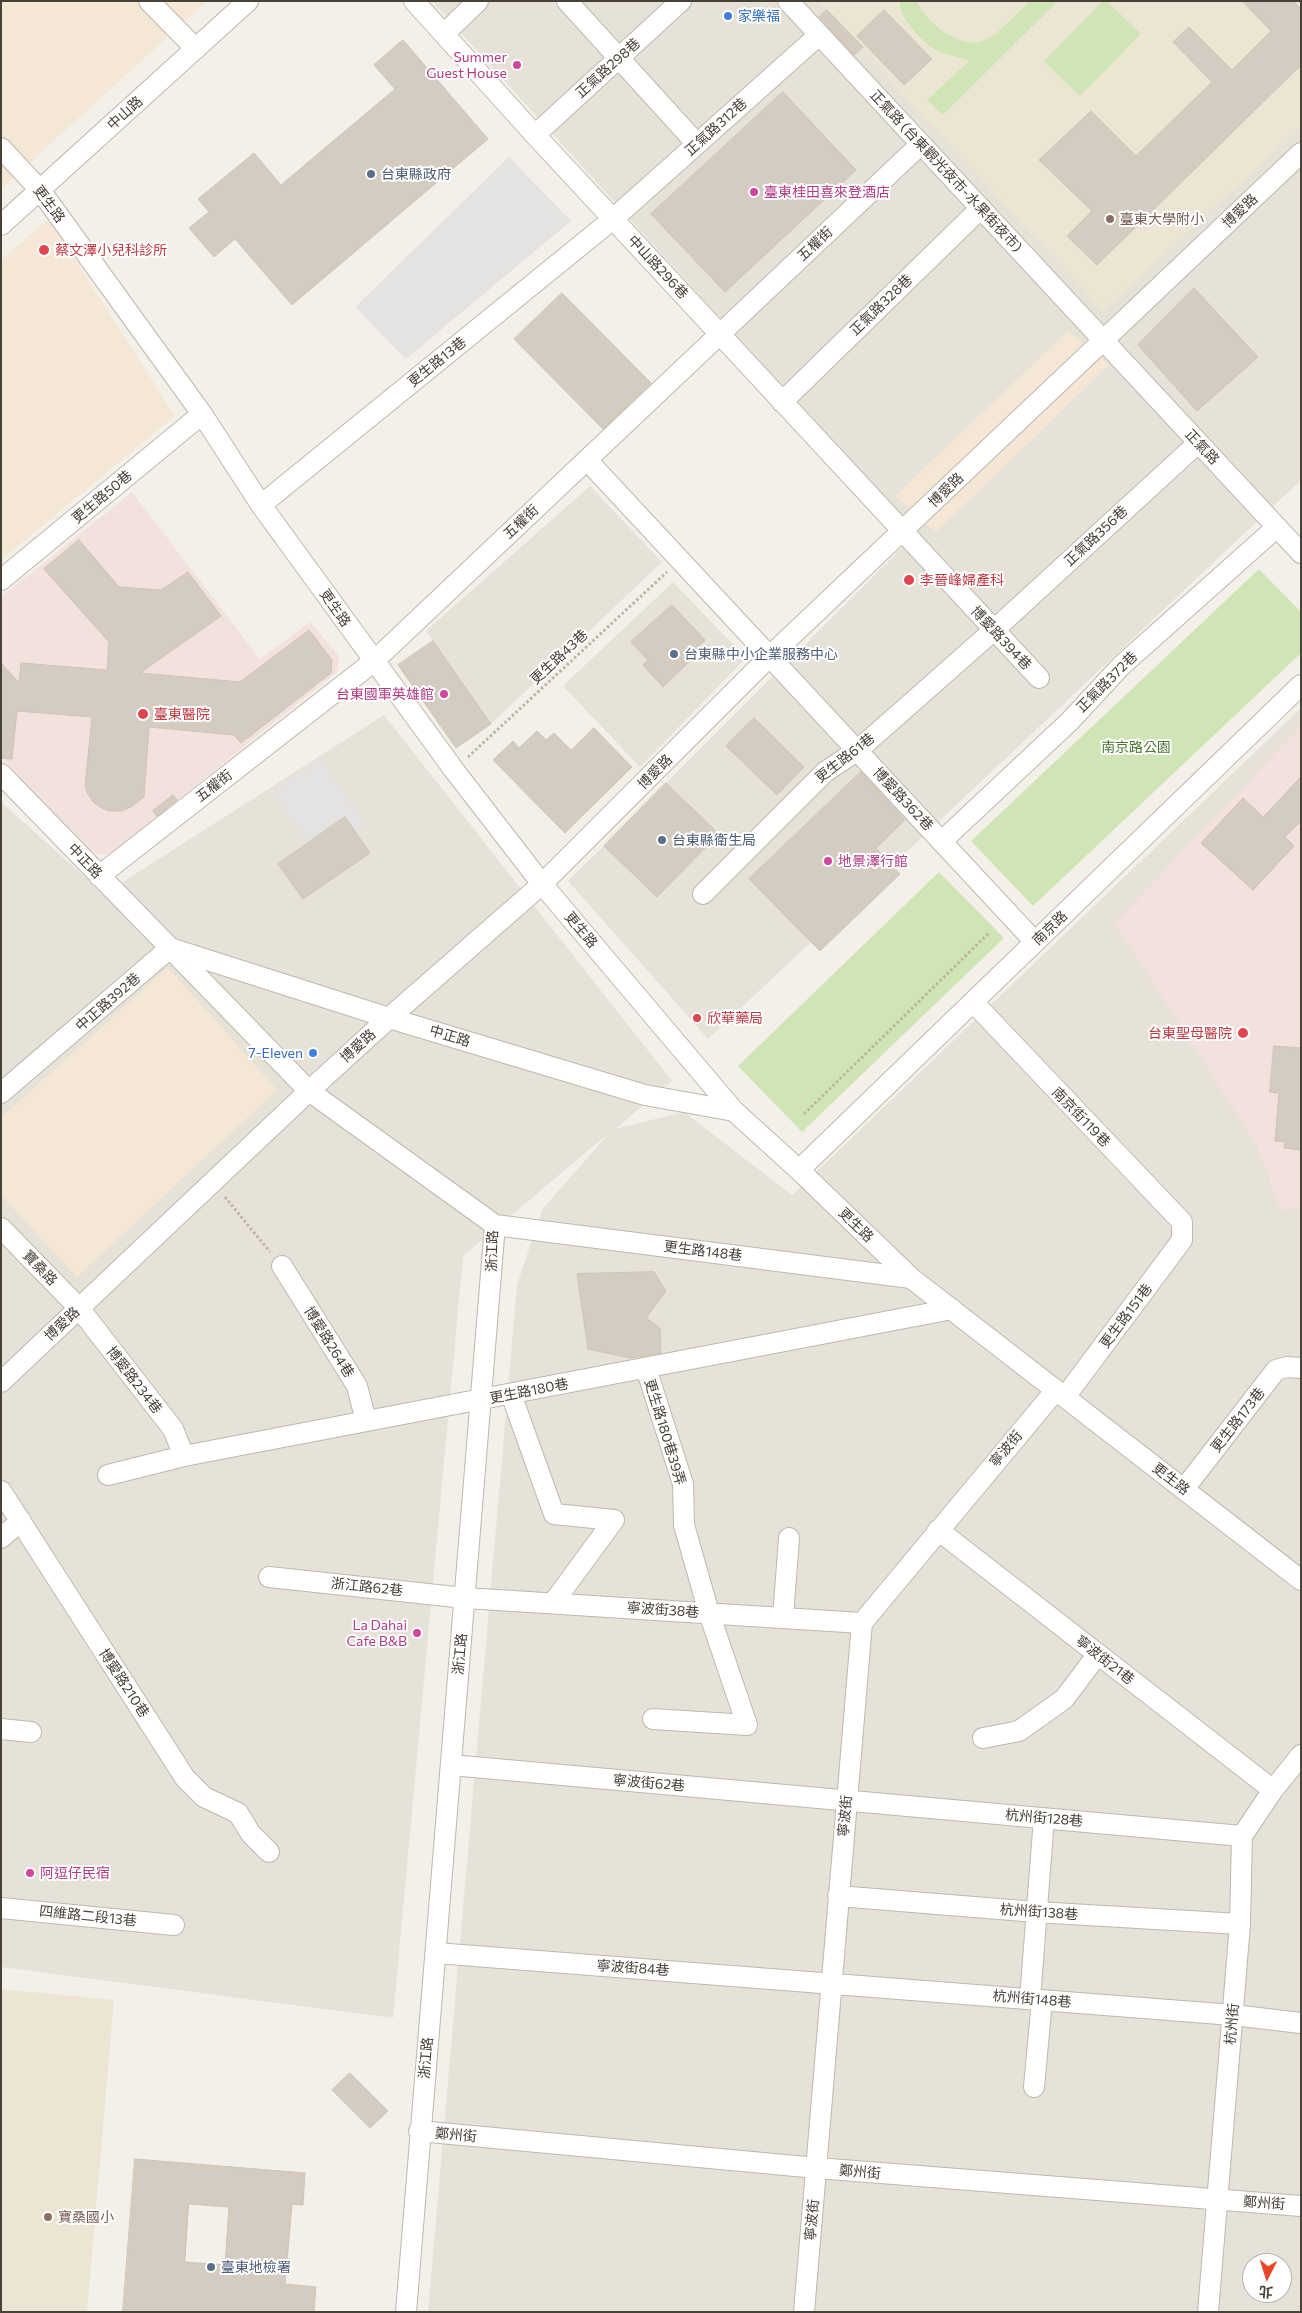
<!DOCTYPE html>
<meta charset="utf-8">
<style>
body{margin:0}
#map{position:relative;width:1302px;height:2313px;overflow:hidden;background:#f3f0e9;font-family:Commissioner,"Noto Sans TC",sans-serif}
canvas{display:block}
.frame{position:absolute;inset:0;border:2px solid #474138;pointer-events:none}
.north{position:absolute;left:1242px;top:2253px;width:50px;height:50px;box-sizing:border-box;background:#fff;border:1px solid #b5b3af;border-radius:50%;rotate:185deg;font-size:14px;font-weight:700;line-height:20px;text-align:center;color:#474138}
.north::after{content:'';display:block;margin:auto;width:18px;height:22px;background:#eb4629;clip-path:polygon(50% 0,100% 100%,50% 72%,0 100%)}
</style>
<div id="map">
<canvas width="1302" height="2313"></canvas>
<div class="frame"></div>
<div class="north">北</div>
</div>
<script>
const g = document.querySelector('canvas').getContext('2d');
g.lineJoin = 'round';
function fillPath(path, color) {
  g.fillStyle = color;
  g.fill(path, 'evenodd');
}
function stroke(path, color, width, dash) {
  g.strokeStyle = color;
  g.lineWidth = width;
  g.lineCap = dash ? 'butt' : 'round';
  g.setLineDash(dash || []);
  g.stroke(path);
}
function drawText(font, color, halo, rows, align = 'center') {
  g.font = font + ' Commissioner,"Noto Sans TC",sans-serif';
  g.lineWidth = 4;
  g.setLineDash([]);
  g.textBaseline = 'middle';
  g.strokeStyle = halo;
  g.fillStyle = color;
  for (const [text, x, y, turn = 0] of rows) {
    g.save();
    g.translate(x, y);
    g.rotate((+turn || 0) * Math.PI / 180);
    g.textAlign = isNaN(turn) ? turn : align;
    if (halo) g.strokeText(text, 0, 0);
    g.fillText(text, 0, 0);
    g.restore();
  }
}
fillPath(new Path2D(`
 M432,1H1301V480L708,1039L568,881L604,846L658,897L719,834L666,783L916,534Z
 M590,486L662,562L491,724L426,631Z
 M673,582L746,658L640,767L563,686Z
 M1301,708V2312H428L517,1285L542,1210L610,1132L463,1256L393,2018L1,1967V802L104,894L384,715L672,1081L615,1129L684,1112L792,1195ZM1252,2263H1282V2293H1252Z`), '#e7e2d8');
fillPath(new Path2D(`
 M1,1H207L1,189Z
 M49,219L175,416L1,560V260Z
 M1068,331L1109,365L936,532L895,496Z
 M168,967L277,1090L77,1277L1,1195V1118Z`), '#f4e7d6');
fillPath(new Path2D(`
 M817,1H1301V127L1103,311Z
 M1,1989L114,2000L87,2312H1Z`), '#ece5d4');
fillPath(new Path2D(`
 M132,492L260,659L310,622L339,656L337,672L114,851L104,855L96,854L87,848L1,757V597Z
 M1301,726V1207L1281,1210L1256,1144L1115,923Z`), '#f3e1de');
fillPath(new Path2D(`
 M899,1H917C926,24 965,54 989,38C1004,29 1017,13 1030,1H1058L943,115L927,100L970,60C942,54 929,50 910,26C905,19 900,10 899,1Z
 M1103,1H1107L1141,34L1080,96L1044,61Z
 M1259,569L1301,612V653L1033,906L971,841Z
 M939,872L1004,938L802,1132L738,1066Z`), '#cfe5b5');
fillPath(new Path2D(`
 M509,157L571,221L406,359L355,307Z
 M321,758L367,824L317,859L271,792Z`), '#e5e3e1');
const building = new Path2D(`
 M1242,1H1293L1301,9V65L1097,265L1067,236L1092,211L1039,160L1091,111L1136,156L1212,82L1173,42L1189,27L1232,70L1271,31Z
 M827,10L863,47L854,55L819,17Z
 M884,10L932,59L904,85L857,36Z
 M403,40L488,139L292,305L235,239L214,257L189,228L209,212L198,199L254,153L281,185L395,89L374,65Z
 M783,92L856,170L725,292L651,214Z
 M1194,288L1258,357L1197,411L1138,345Z
 M562,293L651,383L603,429L514,339Z
 M79,540L119,587L161,590L188,572L221,616L140,673L240,682L309,630L332,660L331,673L241,743L234,735L149,727L144,797L131,807L121,811H109L102,808L94,803L88,794L85,786L92,717L17,711L12,759L1,758V663L19,683L21,663L107,670L109,642L44,569Z
 M672,605L705,640L692,652L695,656L663,687L643,665L648,660L631,642Z
 M433,641L491,724L456,748L398,665Z
 M754,718L804,767L777,795L726,746Z
 M594,728L632,767L565,833L493,760L513,741L519,748L537,731L546,740L554,733L571,750Z
 M861,772L905,820L876,848L900,874L820,951L749,879Z
 M1301,777V821L1285,837L1294,846L1253,890L1201,843L1243,798L1263,817Z
 M666,783L719,834L657,897L604,846Z
 M173,795L177,800L157,816L153,811Z
 M345,817L370,853L303,899L278,864Z
 M1274,1046L1301,1048V1150L1284,1148L1285,1142L1275,1141L1279,1093L1270,1092Z
 M654,1272L666,1291L646,1318L660,1328L661,1353L630,1358L588,1349L577,1274Z
 M350,2073L388,2111L370,2128L332,2090Z
 M135,2159L305,2173L303,2205L292,2204L285,2284L316,2287L314,2312H123ZM189,2204L229,2207L225,2265L185,2262Z`);
fillPath(building, '#d4ccc0');
stroke(building, '#cfc4b3', 1);
const minor = new Path2D(`
 M149,1L196,49
 M414,1L535,135L1039,678
 M567,1L697,144
 M788,1L1301,553
 M444,34L478,1
 M535,135L681,1
 M1,148L40,190L202,414L261,505L454,770L542,884L734,1111L799,1170L911,1278L1301,1580
 M1,225L248,1
 M782,402L981,208
 M587,460L1035,942
 M261,505L613,219L819,35
 M1,580L202,414
 M1,774L309,1091L495,1225L911,1278
 M942,841L1070,721L1122,665L1277,527
 M99,876L373,662L921,144
 M703,894L825,772L858,750L994,630L1198,443
 M974,1003L1182,1222V1240L1065,1397
 M1,1093L170,948L389,1018L645,1095L734,1111
 M799,1170L1301,685
 M1,1228L79,1308L173,1429L184,1456
 M282,1266L357,1386L366,1421
 M646,1368L683,1484L684,1525L709,1613L747,1725L653,1719
 M1,1382L309,1091L389,1018L542,884L770,656L1301,153
 M511,1394L554,1514L614,1520L553,1603
 M108,1475L184,1456L952,1309
 M1184,1489L1276,1370L1287,1367L1301,1368
 M1,1491L185,1778L204,1797L238,1813L251,1834L269,1852
 M938,1530L1273,1790
 M1,1538L21,1521
 M269,1577L465,1598L862,1623
 M783,1618L789,1538
 M1,1729L31,1732
 M983,1738L1019,1731L1064,1699L1098,1654
 M451,1765L1242,1836
 M838,1896L1036,1912L1240,1924
 M1,1908L174,1925
 M436,1953L1233,2015L1301,2023
 M1030,1999L1044,1818
 M1034,2087L1042,2000
 M419,2131L817,2168L1301,2206
 M406,2312L495,1225
 M804,2312L862,1623L1056,1390
 M1208,2312L1240,1924L1242,1836L1273,1790L1301,1755`);
stroke(minor, '#beb8ad', 22);
stroke(new Path2D(`
 M468,757L667,572
 M804,1114L989,933
 M225,1197L270,1252`), '#bfb49f', 3, [2.5, 2.5]);
stroke(minor, '#fff', 20);
for (const [x, y, r, color] of [
 [728,16,5,"#3f7fe0"],
 [517,65,5,"#d1479c"],
 [371,174,5,"#5c6f8a"],
 [754,192,5,"#d1479c"],
 [1110,219,5,"#8d6e63"],
 [44,250,6,"#e0444e"],
 [909,580,6,"#e0444e"],
 [674,654,5,"#5c6f8a"],
 [444,694,5,"#d1479c"],
 [143,714,6,"#e0444e"],
 [662,840,5,"#5c6f8a"],
 [828,861,5,"#d1479c"],
 [697,1018,5,"#e0444e"],
 [1243,1033,6,"#e0444e"],
 [313,1053,5,"#3f7fe0"],
 [417,1633,5,"#d1479c"],
 [30,1873,5,"#d1479c"],
 [48,2217,5,"#8d6e63"],
 [211,2267,5,"#5c6f8a"]
]) {
  const dot = new Path2D();
  dot.arc(x, y, r, 0, 2 * Math.PI);
  g.fillStyle = color;
  g.fill(dot);
  stroke(dot, '#fff', 2);
}
drawText('14px', '#366cbe', '#fff', [
 ["家樂福",738,16],
 ["7-Eleven",303,1053,"right"]
], 'left');
drawText('14px', '#b23c85', '#fff', [
 ["Summer",507,57],
 ["Guest House",507,73],
 ["臺東桂田喜來登酒店",764,192,"left"],
 ["台東國軍英雄館",434,694],
 ["地景澤行館",838,861,"left"],
 ["La Dahai",407,1625],
 ["Cafe B&B",407,1641],
 ["阿逗仔民宿",40,1873,"left"]
], 'right');
drawText('14px', '#474138', '#fff', [
 ["正氣路298巷",608,68,-42],
 ["中山路",125,113,-42],
 ["正氣路312巷",716,127,-42],
 ["正氣路 (台東觀光夜市-水果街夜市)",946,171,47],
 ["更生路",49,204,53],
 ["博愛路",1240,211,-43],
 ["五權街",815,244,-43],
 ["中山路296巷",658,267,47],
 ["正氣路328巷",881,305,-44],
 ["更生路13巷",437,362,-39],
 ["正氣路",1202,447,47],
 ["博愛路",946,490,-44],
 ["更生路50巷",102,497,-40],
 ["五權街",521,522,-43],
 ["正氣路356巷",1096,536,-43],
 ["更生路",335,608,55],
 ["博愛路394巷",1001,638,47],
 ["更生路43巷",559,657,-43],
 ["正氣路372巷",1107,682,-45],
 ["更生路61巷",845,758,-38],
 ["博愛路",655,772,-45],
 ["五權街",214,786,-38],
 ["博愛路362巷",903,799,47],
 ["中正路",85,861,46],
 ["南京路",1050,928,-44],
 ["更生路",581,930,50],
 ["中正路392巷",108,1002,-41],
 ["中正路",450,1036,17],
 ["博愛路",358,1046,-42],
 ["南京街119巷",1081,1117,46],
 ["更生路",856,1225,44],
 ["浙江路",492,1251,-88],
 ["更生路148巷",703,1251,7],
 ["寶桑路",40,1268,46],
 ["更生路151巷",1126,1316,-53],
 ["博愛路",62,1324,-43],
 ["博愛路264巷",329,1342,58],
 ["博愛路234巷",134,1380,52],
 ["更生路180巷",529,1391,-11],
 ["更生路173巷",1238,1420,-52],
 ["更生路180巷39弄",665,1432,73],
 ["寧波街",1006,1449,-50],
 ["更生路",1171,1479,38],
 ["浙江路62巷",367,1587,6],
 ["寧波街38巷",663,1610,4],
 ["浙江路",460,1654,-85],
 ["寧波街21巷",1105,1660,38],
 ["博愛路210巷",124,1683,57],
 ["寧波街62巷",649,1783,5],
 ["寧波街",845,1816,-85],
 ["杭州街128巷",1044,1818,5],
 ["杭州街138巷",1039,1912,4],
 ["四維路二段13巷",88,1916,6],
 ["寧波街84巷",633,1968,4],
 ["杭州街148巷",1032,1999,5],
 ["杭州街",1232,2024,-85],
 ["浙江路",426,2058,-85],
 ["鄭州街",456,2135,5],
 ["鄭州街",860,2172,5],
 ["鄭州街",1264,2203,4],
 ["寧波街",812,2220,-85]
]);
drawText('14px', '#4e5e75', '#fff', [
 ["台東縣政府",381,174],
 ["台東縣中小企業服務中心",684,654],
 ["台東縣衛生局",672,840],
 ["臺東地檢署",221,2267]
], 'left');
drawText('14px', '#785e54', '#fff', [
 ["臺東大學附小",1120,219],
 ["寶桑國小",58,2217]
], 'left');
drawText('14px', '#be3a42', '#fff', [
 ["蔡文澤小兒科診所",55,250],
 ["李晉峰婦產科",920,580],
 ["臺東醫院",154,714],
 ["欣華藥局",707,1018],
 ["台東聖母醫院",1232,1033,"right"]
], 'left');
drawText('14px', '#49752f', '#fff', [
 ["南京路公園",1136,747]
]);
</script>
